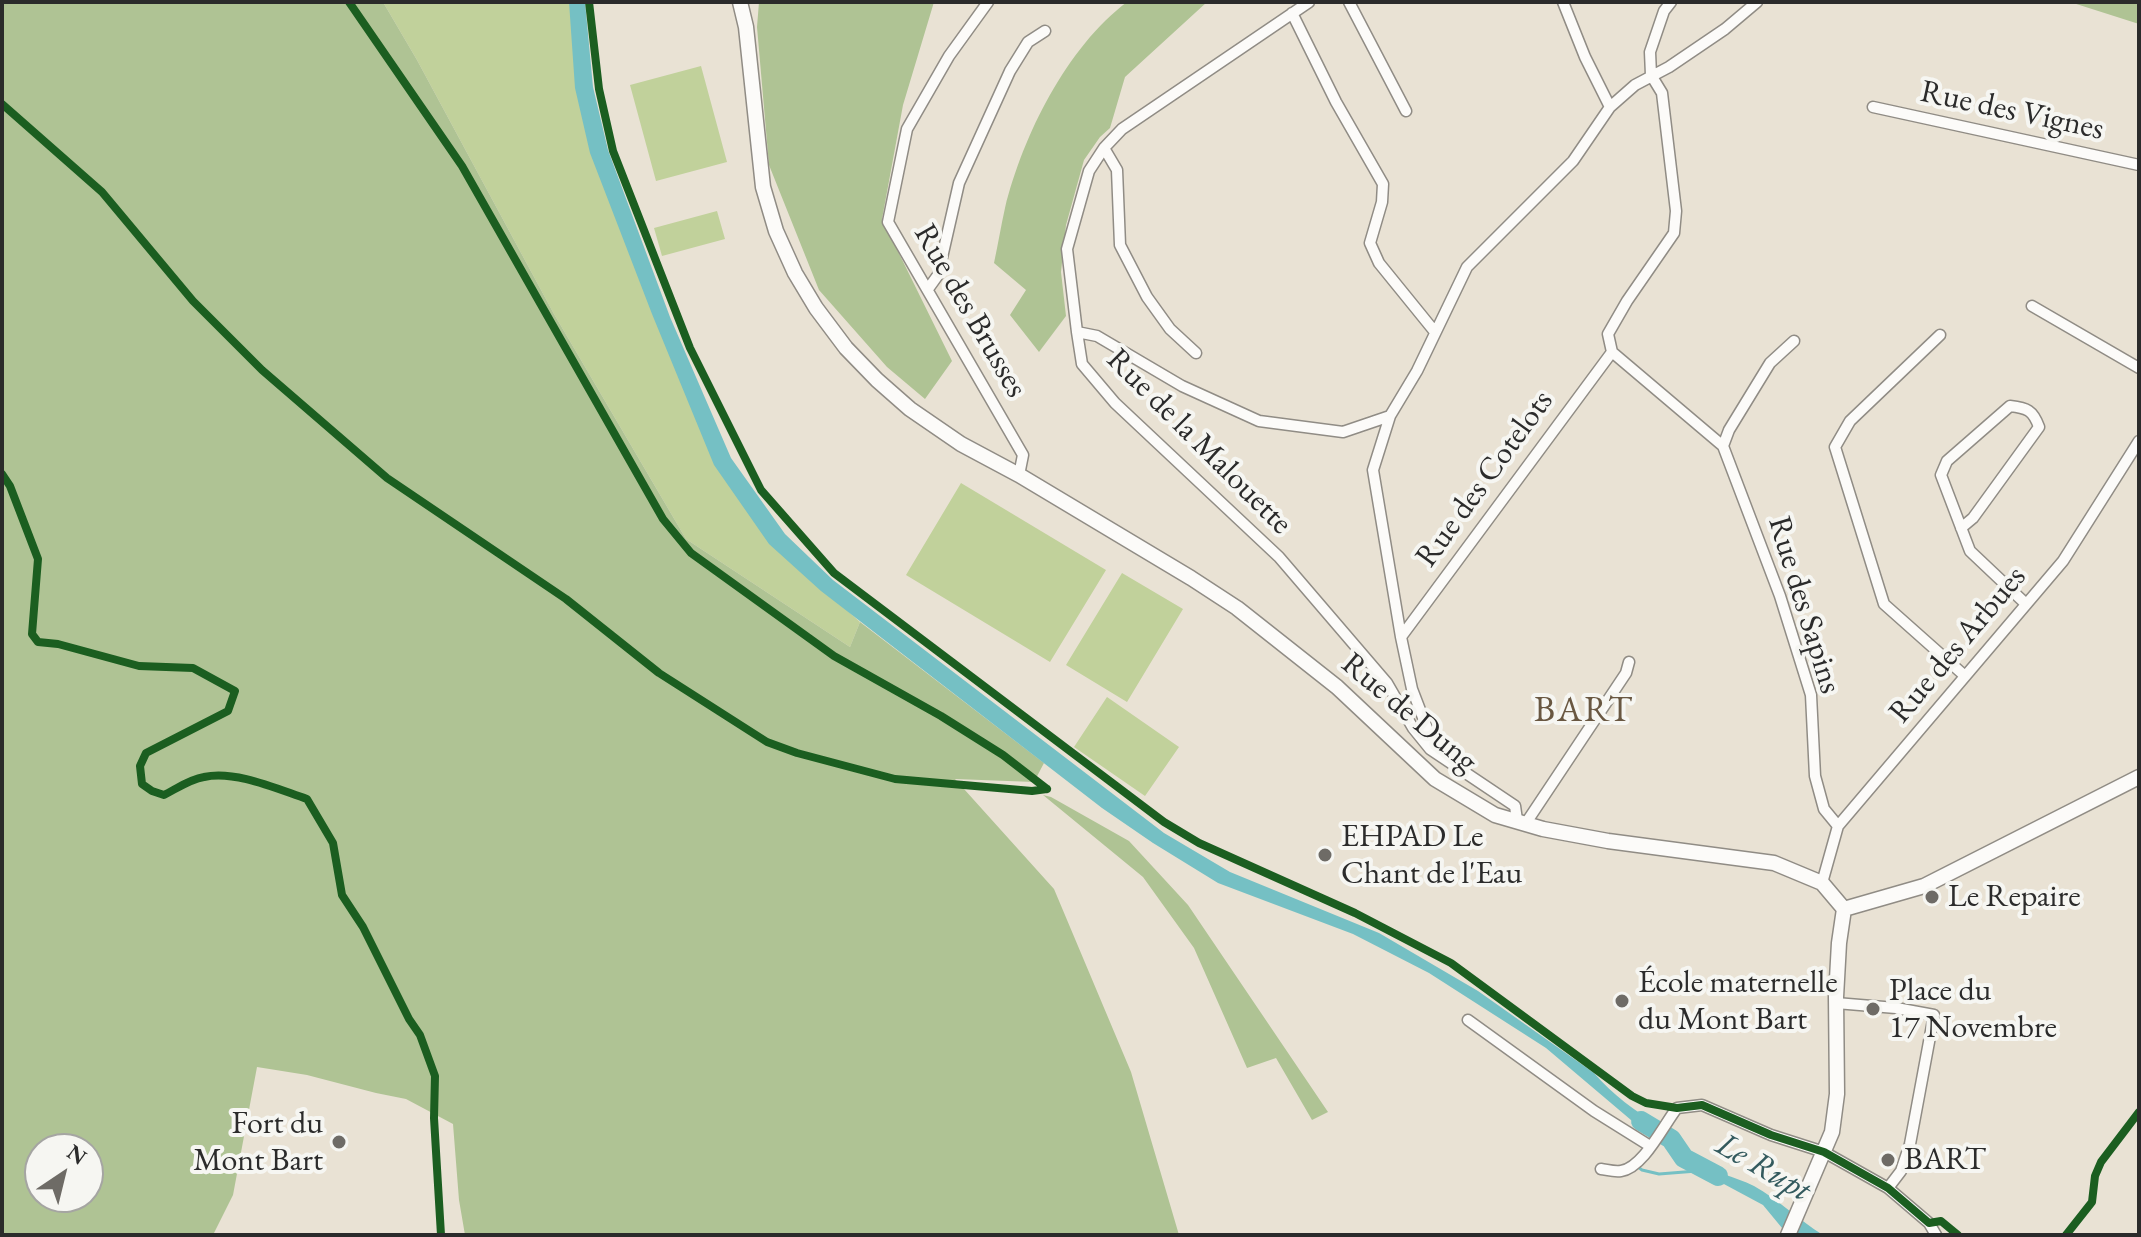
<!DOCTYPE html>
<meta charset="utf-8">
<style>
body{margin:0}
#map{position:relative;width:2141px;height:1237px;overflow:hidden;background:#e9e2d4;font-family:"EB Garamond",serif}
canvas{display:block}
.frame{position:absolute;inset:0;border:4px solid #2b2b2b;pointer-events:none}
.north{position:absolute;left:24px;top:1133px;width:80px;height:80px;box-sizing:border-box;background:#f6f6f2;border:2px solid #a5a5a2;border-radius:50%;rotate:35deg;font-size:22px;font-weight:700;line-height:32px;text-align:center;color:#2b2b2b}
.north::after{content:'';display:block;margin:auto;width:28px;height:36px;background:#6e6b66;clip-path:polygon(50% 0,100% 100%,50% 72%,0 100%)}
</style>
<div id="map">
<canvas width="2141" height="1237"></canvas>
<div class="frame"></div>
<div class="north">N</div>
</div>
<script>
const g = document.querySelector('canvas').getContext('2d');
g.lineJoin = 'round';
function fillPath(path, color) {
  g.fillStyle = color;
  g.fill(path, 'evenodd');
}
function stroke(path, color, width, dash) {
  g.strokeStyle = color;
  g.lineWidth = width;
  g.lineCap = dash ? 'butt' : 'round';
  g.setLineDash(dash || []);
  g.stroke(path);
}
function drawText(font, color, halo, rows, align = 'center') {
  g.font = font + ' "EB Garamond",serif';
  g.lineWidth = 8;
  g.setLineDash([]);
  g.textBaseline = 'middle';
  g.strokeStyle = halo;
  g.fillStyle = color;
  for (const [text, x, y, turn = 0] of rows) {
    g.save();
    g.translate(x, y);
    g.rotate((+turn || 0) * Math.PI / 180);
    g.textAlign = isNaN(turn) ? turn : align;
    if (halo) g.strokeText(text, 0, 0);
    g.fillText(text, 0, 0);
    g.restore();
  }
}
fillPath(new Path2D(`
 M383,2H585L582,13L597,151L713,447L776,546L860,622L850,647L686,539L554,314L417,60Z
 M701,66L727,162L656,181L630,85Z
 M717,211L725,239L662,256L654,228Z
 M961,483L1106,570L1050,662L906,575Z
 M1122,573L1183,609L1127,702L1066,665Z
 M1107,697L1179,747L1145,796L1074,747Z`), '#c1d19b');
fillPath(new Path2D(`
 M2,2H383L417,60L554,314L686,539L850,647L860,622L1044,763L1034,782L955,779L1054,889L1131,1072L1179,1235H465L459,1200L453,1124L406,1099L376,1093L307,1075L257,1067L233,1195L213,1235H2ZM40,1149H88V1197H40Z
 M759,2H934L903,105L882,219L952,361L925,399L887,367L819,290L769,165L757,27Z
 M1127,2H1207L1125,77L1110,128L1100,137L1084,160L1066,225L1061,272L1066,316L1039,352L1010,315L1026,290L994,263C998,244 1001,226 1005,208C1023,135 1067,47 1127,2Z
 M2070,2H2139V24Z
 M1043,795L1051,797L1129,841L1188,905L1328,1112L1312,1120L1276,1058L1247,1068L1194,948L1143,877Z`), '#afc394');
fillPath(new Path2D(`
 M569,2H585L593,87L608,150L670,317L731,458L785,534L833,580L1164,833L1230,872L1379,933L1478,991L1594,1073C1613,1095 1635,1111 1660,1126L1655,1132H1652L1631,1120L1546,1048L1429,973L1353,934L1218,883L1153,843L1102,808L821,591L769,544L714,465L652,314L590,153L575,88Z
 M1696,1159C1715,1174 1734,1176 1754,1186C1779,1200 1799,1220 1823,1235H1797L1782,1228L1763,1205L1722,1183L1691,1169Z`), '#75c0c4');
stroke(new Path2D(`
 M1638,1167L1642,1170L1659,1174L1697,1171`), '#75c0c4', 3);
stroke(new Path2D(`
 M1641,1121L1671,1139L1684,1158L1718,1176`), '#75c0c4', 20);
const minor = new Path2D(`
 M988,2L949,56L907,129L888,222L1023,455L1019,475
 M1349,2L1406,111
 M1563,2L1585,57L1610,107
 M1292,13L1336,102L1383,184L1382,202L1370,243L1379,263L1435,332
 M1873,107L2139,165
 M1104,148L1117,170L1120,245L1147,297L1170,329L1196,353
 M928,289L938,275L959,183L1010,71L1028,42L1045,31
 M2032,306L2139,368
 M1077,332L1067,249L1089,171L1104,148L1122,129L1309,2
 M1940,335L1850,421L1835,447L1884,604L1965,676
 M1794,341L1770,363L1729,430L1723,446L1780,596L1811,695L1815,776L1824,809L1838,826
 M1612,352L1608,334L1627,301L1674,233L1676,211L1662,93L1651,75L1650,52L1664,11L1671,2
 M1612,352L1723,446
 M1390,416L1373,470L1401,637L1412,689L1432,741L1430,749
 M1961,528L1973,518L2039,427C2033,410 2027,408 2010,406L1947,461L1941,475L1970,551L2026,604
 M1401,637L1612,352
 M1517,820L1515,806L1430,749L1413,728L1387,683L1279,557L1115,403L1082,364L1077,332L1097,336L1182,386L1259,421L1343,432L1390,416L1417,371L1467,267L1573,161L1610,107L1635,85L1669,67L1725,29L1757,2
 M1526,823L1626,673L1629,662
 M1822,883L1838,826L2063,561L2139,441
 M1836,1003L1896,1008L1934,1015L1910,1144L1901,1171L1888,1188
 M1468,1020L1594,1111L1650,1146
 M1601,1169C1608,1170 1614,1172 1621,1171C1643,1168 1663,1126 1677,1108L1702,1105L1771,1135L1824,1152L1888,1188L1929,1223L1936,1235`);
const secondary = new Path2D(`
 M740,2L746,27L763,187L776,231L795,273L816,308L846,348L877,380L910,409L961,444L1019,475L1191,578L1237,608L1337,687L1435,779L1495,815L1543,829L1608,841L1774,863L1822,883L1844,909
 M1788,1235L1832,1132L1837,1094L1836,997L1839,943L1844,909L1924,886L2139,777`);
stroke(minor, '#908c85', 13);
stroke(secondary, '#908c85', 17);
stroke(minor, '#fcfbf9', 10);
stroke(secondary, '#fcfbf9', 14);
stroke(new Path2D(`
 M349,2L462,166L663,519L691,553L834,656L941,716L1003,755L1047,789
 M589,2L599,89L613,151L690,348L761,490L834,573L1164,822L1199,843L1355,913L1451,963L1632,1096L1646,1103L1677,1108L1702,1105L1771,1135L1824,1152L1888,1188L1929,1223L1941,1221L1958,1235
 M2,104L102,192L193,301L262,370L387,478L566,599L659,673L767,742L797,753L895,779L1032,791L1047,789
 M2,474L10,486L38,559L32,634L38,642L58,644L139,666L193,668L235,691L228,711L146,753L140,766L142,784L152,791L164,795C176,789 190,779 204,777C235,770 277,789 307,799L333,843L342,895L363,927L409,1019L420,1035L435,1076L434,1118L441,1235
 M2066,1235L2092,1202L2095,1176L2101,1162L2139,1112`), '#1b5e20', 8);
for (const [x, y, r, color] of [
 [1325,855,8,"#6e6b66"],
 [1932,897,8,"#6e6b66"],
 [1622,1001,8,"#6e6b66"],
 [1873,1009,8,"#6e6b66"],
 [339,1142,8,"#6e6b66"],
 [1888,1160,8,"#6e6b66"]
]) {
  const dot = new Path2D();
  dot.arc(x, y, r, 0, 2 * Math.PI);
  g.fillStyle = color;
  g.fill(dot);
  stroke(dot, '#f6f6f2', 3);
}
drawText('32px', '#2b2b2b', '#f6f6f2', [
 ["Rue des Vignes",2012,111,12],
 ["Rue des Brusses",970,311,60],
 ["Rue de la Malouette",1199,442,45],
 ["Rue des Cotelots",1485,479,-54],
 ["Rue des Sapins",1804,605,73],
 ["Rue des Arbues",1958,645,-50],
 ["Rue de Dung",1409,713,40]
]);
drawText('32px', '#2b2b2b', '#f6f6f2', [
 ["EHPAD Le",1341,837],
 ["Chant de l'Eau",1341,874],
 ["Le Repaire",1948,897],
 ["École maternelle",1638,983],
 ["du Mont Bart",1638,1020],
 ["Place du",1889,991],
 ["17 Novembre",1889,1028],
 ["Fort du",323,1124,"right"],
 ["Mont Bart",323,1161,"right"],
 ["BART",1904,1160]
], 'left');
drawText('italic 34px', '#335a5e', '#f6f6f2', [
 ["Le Rupt",1763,1168,30]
]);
g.letterSpacing = '2px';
drawText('36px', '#695741', '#f6f6f2', [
 ["BART",1584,711]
]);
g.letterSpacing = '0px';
</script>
